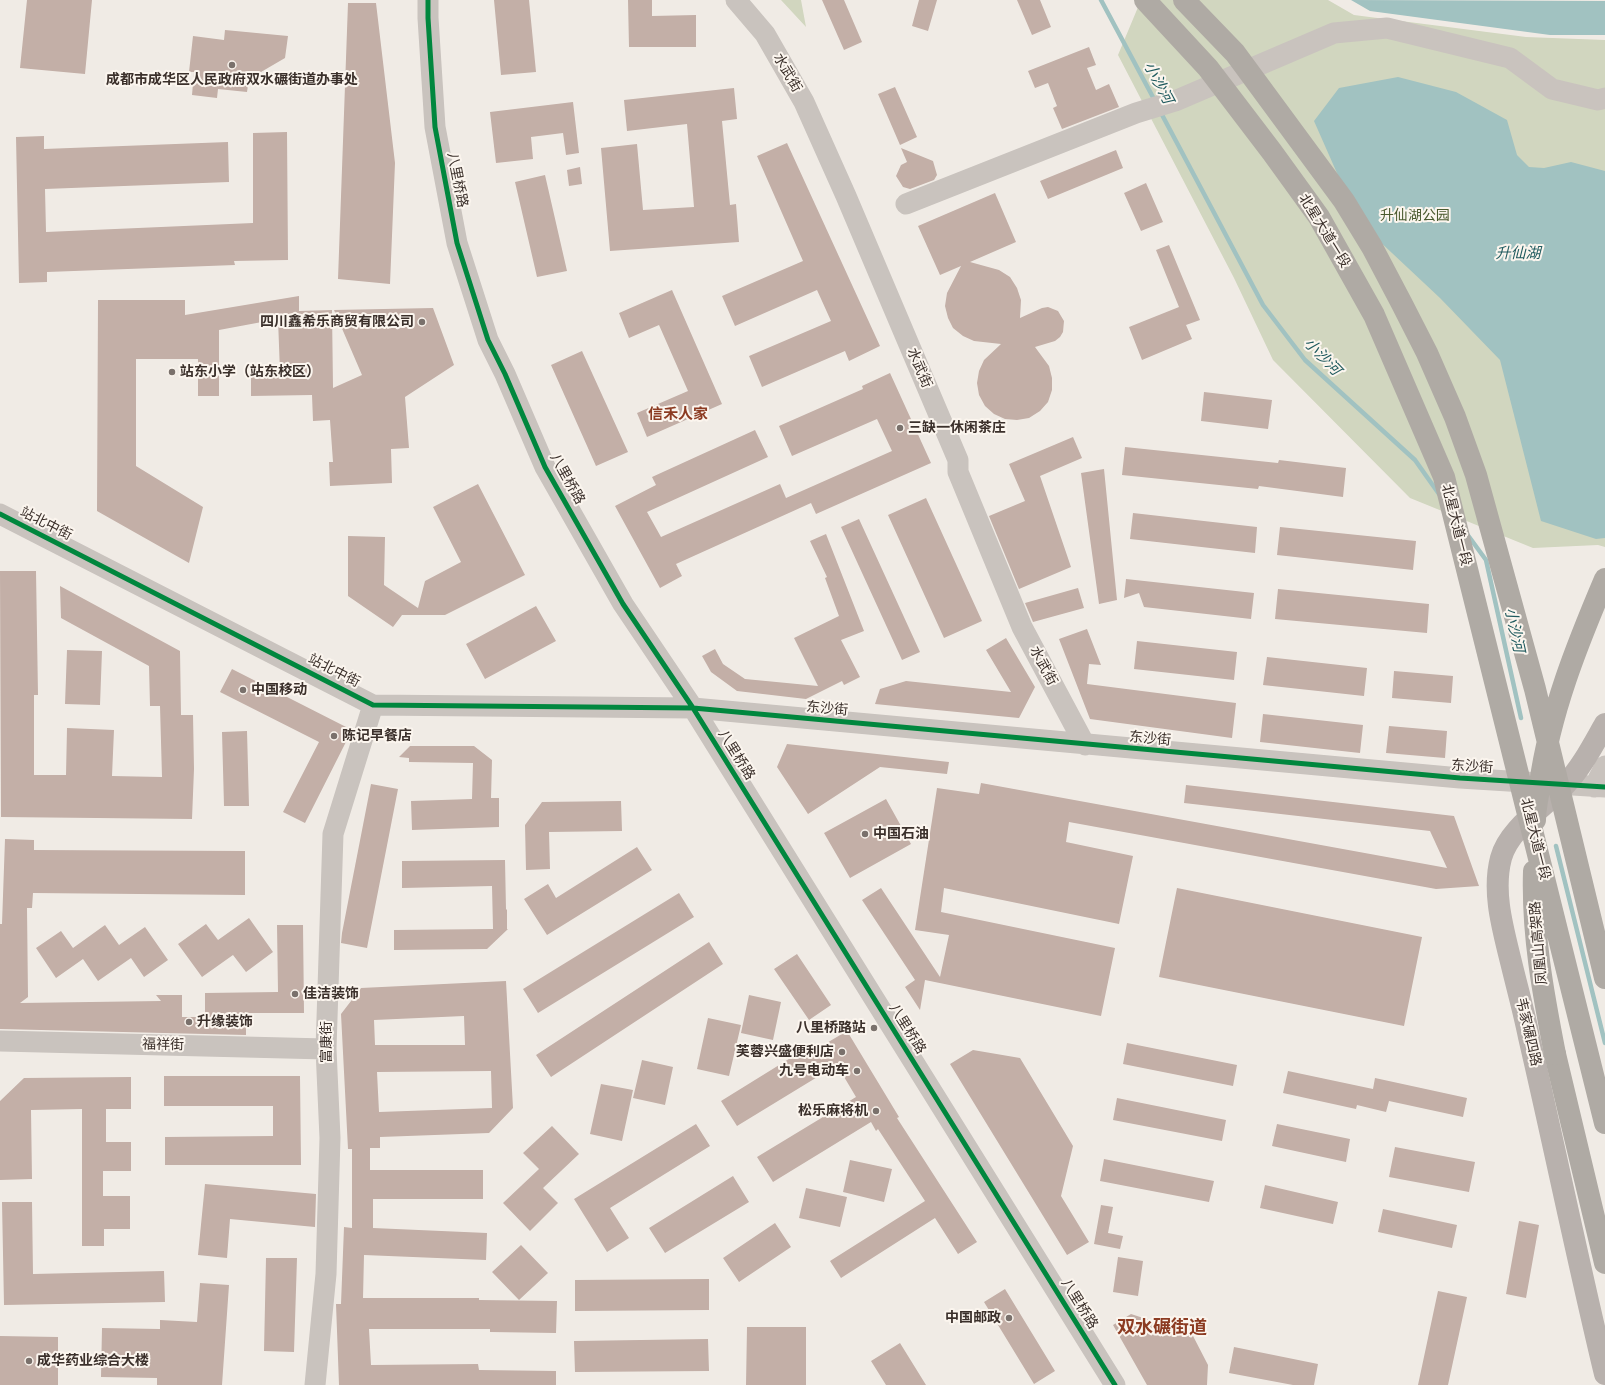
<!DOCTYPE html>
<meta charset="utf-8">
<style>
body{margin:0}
canvas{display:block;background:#f0ebe5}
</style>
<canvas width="1605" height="1385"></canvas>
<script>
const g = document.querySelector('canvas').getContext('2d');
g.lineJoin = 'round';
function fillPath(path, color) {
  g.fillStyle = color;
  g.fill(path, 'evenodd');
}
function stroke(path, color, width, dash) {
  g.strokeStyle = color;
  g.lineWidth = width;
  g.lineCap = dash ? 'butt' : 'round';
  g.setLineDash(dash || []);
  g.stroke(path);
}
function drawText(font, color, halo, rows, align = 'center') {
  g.font = font + ' Helvetica,"Noto Sans SC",sans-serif';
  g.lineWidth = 4;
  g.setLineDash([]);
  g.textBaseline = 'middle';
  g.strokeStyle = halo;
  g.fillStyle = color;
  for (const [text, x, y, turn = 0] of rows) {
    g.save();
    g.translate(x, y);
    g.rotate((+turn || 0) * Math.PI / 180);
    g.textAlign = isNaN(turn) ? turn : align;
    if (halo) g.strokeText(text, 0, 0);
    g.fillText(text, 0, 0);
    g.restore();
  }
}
fillPath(new Path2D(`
 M781,0H801L806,27Z
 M1141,0H1328L1354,15L1526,37L1605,40V547L1598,545L1533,548L1410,498L1273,360L1234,278L1118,55Z`), '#d1d6bf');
fillPath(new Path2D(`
 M1351,0L1605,1V35H1550L1370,11Z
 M1398,77L1456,92L1507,120L1517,155L1529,167L1544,168L1571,162L1605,171V538L1596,539L1541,521L1500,360L1440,298L1376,238L1344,189L1314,121L1339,88Z`), '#a1c2c1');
stroke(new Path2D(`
 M1101,0L1155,101
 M1160,111L1263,305L1305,360L1415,460L1439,494
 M1467,534L1486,560L1521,718
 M1556,846L1605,1043`), '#a1c2c1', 4.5);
fillPath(new Path2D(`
 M27,0H92L85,74L20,68Z
 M494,0H529L536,72L501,75Z
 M628,0H652V16L696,15V47H629Z
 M822,0H844L862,42L844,50Z
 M919,0H937L928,31L912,26Z
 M1017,0H1040L1051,27L1032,35Z
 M348,3H376L395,163L390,284L338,279Z
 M225,30L288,36L285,58L249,79L247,92L218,89L217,98L192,95L194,72H189L193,36L224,40Z
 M1089,47L1096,65L1087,68L1096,90L1109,84L1119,107L1062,129L1053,108L1057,106L1048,83L1035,88L1028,71Z
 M895,87L917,137L900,145L878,94Z
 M734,88L737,119L722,121L730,205L736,204L739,242L610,251L601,148L637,144L643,210L694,207L687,124L627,131L624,100Z
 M573,102L579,153L566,155L563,133L531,137L533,159L496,163L490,112Z
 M287,132L288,260L234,261L235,265L47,272V282L19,283L16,137L44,136V149L228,142L229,182L45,189L46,232L253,223V133Z
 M787,143L880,346L849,361L845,351L762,387L749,356L831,321L817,290L735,326L722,296L803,261L757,156Z
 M901,148L933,161L937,175L934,180L910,189L903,187L896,176L901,165L907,162Z
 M1116,150L1123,168L1048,199L1040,181Z
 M580,167L582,184L569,186L567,170Z
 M545,175L567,271L537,277L515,182Z
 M1146,183L1163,222L1141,231L1124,193Z
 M995,193L1016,242L970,262L999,270L1010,277L1017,288L1021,300L1020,318L1042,308L1048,307L1058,311L1064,321L1063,332L1060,337L1055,341L1035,347L1049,366L1052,378V390L1048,402L1040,411L1029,418L1017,420L1005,419L994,414L985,406L979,395L977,383L979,371L984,360L1001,344L974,341L963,336L953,328L948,318L945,306L947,293L961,266L940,275L918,226Z
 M1169,245L1200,320L1186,325L1192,339L1142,360L1129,327L1179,307L1156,250Z
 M672,290L722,404L647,437L637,413L688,391L659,325L629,338L619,313Z
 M299,296V311L332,310L333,388L362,375L334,310L433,308L454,365L405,397L409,448L391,449L392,483L330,486L329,462H333L330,420L313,421L312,395L251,396V373L280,372L278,319L219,330V396H198V359H136V466L203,507L189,563L97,511L98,300H185V315Z
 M582,351L628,452L596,466L551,365Z
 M890,373L931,463L816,514L811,503L676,564L682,576L660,588L615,506L656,485L652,477L755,430L768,457L647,512L661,537L780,484L786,498L892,451L877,419L792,456L779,426L863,389L862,386Z
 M1204,392L1272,400L1268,429L1201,421Z
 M1073,437L1082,458L1040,476L1071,567L1019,589L989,516L1025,501L1009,464Z
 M1125,447L1278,463L1279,460L1346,468L1343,497L1259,486L1258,489L1122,475Z
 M1104,469L1117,600L1099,604L1081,473Z
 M478,484L525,575L445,615H402L393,627L348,596V536L385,537L384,585L418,608L425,581L461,562L433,507Z
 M926,498L982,621L944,638L888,515Z
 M1133,513L1257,527L1255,553L1130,539Z
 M859,519L920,652L902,660L841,527Z
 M1280,527L1416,541L1413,570L1277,555Z
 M826,534L864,631L841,640L860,677L844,685L842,681L806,699L737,691L711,672L702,656L715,649L723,664L745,679L818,686L794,638L839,616L825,578L827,577L810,541Z
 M0,571H36L38,695H34V775H66L67,728L114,730L112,776L162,777L160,706H150L149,666L61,618L60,586L180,651L181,715H193L194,769L192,819L1,817Z
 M1126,579L1254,593L1251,619L1144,607L1139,593L1124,598Z
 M1078,588L1084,608L1033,622L1025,603Z
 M1278,589L1429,604L1427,633L1275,619Z
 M536,606L556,641L485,679L466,644Z
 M1087,629L1101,665L1089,664L1087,684L1236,703L1232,738L1090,719L1059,639Z
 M1006,638L1035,687L1019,718L875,704L880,689L906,681L1011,692L986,650Z
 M1137,641L1237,652L1234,680L1134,669Z
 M67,650L102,651L100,705L65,704Z
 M1267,657L1367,668L1364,696L1263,685Z
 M232,669L352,730L305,823L283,812L319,742L220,692Z
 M1394,671L1453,676L1451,703L1392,698Z
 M1263,714L1363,725L1360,753L1260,742Z
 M1389,726L1447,731L1445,758L1386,753Z
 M247,731L249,806H224L222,732Z
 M787,744L949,762L947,774L880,767L808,814L777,767Z
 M410,746H474L492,760L491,798H499V827L412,830L411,801L472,799L473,763L409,762V758L399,757Z
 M981,783L1447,868L1430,831L1184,803L1186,785L1454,816L1479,886L1436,889L1069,822L1066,842L1133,856L1119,924L944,888L941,912L1115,948L1101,1016L925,980L920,1010L905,987L915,980L862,900L881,888L940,977L949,935L915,930L937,788L979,794Z
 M371,784L398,789L367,948L341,943L342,933Z
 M886,799L911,844L850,878L824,833Z
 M621,801L622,831L549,832L550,869L526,870L525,825L542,802Z
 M5,839L34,840V850L245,851V895L33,893L32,908H27L28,997L20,1003L161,1001L156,995H182V1017H205V993L278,992L277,925H303L304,1013H246V1035L0,1029V924H2Z
 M637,847L652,870L547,935L524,899L548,884L556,898Z
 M505,860L506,910L507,909V929H508L487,949L394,950V930L493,929L492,886L402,888V861Z
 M1177,888L1422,937L1404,1026L1159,977Z
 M679,893L694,917L538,1013L523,989Z
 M249,918L273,952L246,972L233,955L202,977L178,944L206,924L218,940Z
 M105,925L119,945L145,927L168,960L144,977L131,958L98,981L83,959L56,978L36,948L61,931L73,948Z
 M709,942L723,964L551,1077L536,1055Z
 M797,954L831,1005L809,1020L774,969Z
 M506,981L513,1108L489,1133L380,1137V1148H370V1170H483V1199H373V1228L487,1233L486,1260L364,1255L363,1298H479V1300L557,1301L556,1333L490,1332V1329H369L371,1365L478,1364L479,1370L556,1371V1385H339L336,1304H341L344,1227L352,1228V1149H348L341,1014L361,988ZM464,1016L465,1045H375L374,1020ZM491,1071L492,1108L379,1112L377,1072Z
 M749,995L781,1002L773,1040L741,1033Z
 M708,1018L741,1025L729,1076L697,1069Z
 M847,1031L899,1117L897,1118L977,1242L958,1254L935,1218L841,1278L830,1261L925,1201L878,1129L876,1131L871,1122L773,1182L757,1157L856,1097L837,1065L737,1126L721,1101L805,1049L808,1054Z
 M1127,1043L1237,1065L1233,1086L1123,1064Z
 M973,1050L1020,1058L1073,1146L1061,1196L1089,1242L1067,1255L950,1064Z
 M642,1060L673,1067L665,1105L633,1098Z
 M1288,1071L1373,1089L1375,1078L1467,1098L1463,1117L1389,1101L1386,1112L1357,1105L1356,1109L1283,1093Z
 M164,1076H300L301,1165H165V1137L273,1136V1106H164Z
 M131,1077V1109H106V1142H131V1171H103V1196H130V1229H104V1246H82V1109L31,1110L32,1179L0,1180V1101L24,1078Z
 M601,1084L633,1090L622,1141L590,1134Z
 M1117,1098L1226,1120L1222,1141L1113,1120Z
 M696,1124L710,1146L610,1208L629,1238L607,1252L574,1199Z
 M1277,1124L1350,1139L1346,1162L1272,1146Z
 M552,1126L579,1154L543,1188L558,1203L530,1231L503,1203L539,1169L523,1153Z
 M1395,1147L1475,1162L1469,1192L1389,1177Z
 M1104,1159L1214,1181L1209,1202L1100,1181Z
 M850,1160L892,1169L884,1202L843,1192Z
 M733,1176L749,1202L665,1253L649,1228Z
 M205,1184L316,1194L315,1227L230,1219L227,1258L198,1255Z
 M1265,1185L1338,1202L1333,1224L1260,1208Z
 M806,1188L847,1197L840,1227L799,1218Z
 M2,1202H32L33,1274L164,1271L165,1302L4,1305Z
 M1101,1205L1113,1207L1108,1233L1123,1236L1120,1249L1094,1244Z
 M1383,1209L1457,1225L1452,1248L1378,1232Z
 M1519,1221L1539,1225L1526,1298L1506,1294Z
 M775,1223L791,1247L739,1282L723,1258Z
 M521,1245L548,1273L519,1300L492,1272Z
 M1118,1257L1143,1261L1138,1296L1113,1292Z
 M266,1258H297L294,1352L264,1351Z
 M709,1279V1310L575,1311V1280Z
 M200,1283L229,1285L222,1385H157V1378L101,1377L102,1328L160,1329V1320L197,1322Z
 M1005,1289L1055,1371L1034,1384L984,1302Z
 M1438,1291L1467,1297L1448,1385H1418Z
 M1131,1314L1192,1334L1208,1365L1207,1385H1147L1113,1325Z
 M747,1327H806V1385H746Z
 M0,1336L58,1337V1385H0Z
 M708,1339L709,1371L575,1372L574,1341Z
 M900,1343L926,1385H886L871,1361Z
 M1234,1347L1318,1364L1314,1385H1293L1229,1373Z`), '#c3afa7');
stroke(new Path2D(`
 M428,0V18L435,127L457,243L488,340L505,374L545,467L623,604L693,708L1115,1385
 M736,0L765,34L804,102L846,196L958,460V472L1022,627L1085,745
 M906,204L1136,113L1175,101L1334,33L1387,28L1510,58L1552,89L1598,100L1605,98
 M0,514L373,705L693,708L1460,778L1605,787
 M1594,787L1605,766
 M0,1041L326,1049
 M315,1385L326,1274L330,1138L326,1049L333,834L373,705`), '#c9c3be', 21);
stroke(new Path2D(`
 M1605,724C1593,745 1582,767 1565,785C1545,807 1509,828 1501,858C1492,892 1503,929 1511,962C1517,987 1524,1012 1529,1037C1555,1149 1578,1262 1605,1374`), '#b8b1ad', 22);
stroke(new Path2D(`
 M1555,1054L1605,1263`), '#afaaa4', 22);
stroke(new Path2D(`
 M1145,0L1208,68L1272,152L1319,217L1374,315L1444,477L1605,1123
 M1184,0L1235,53L1344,201L1372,247L1402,304L1427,353L1455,417L1476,475L1535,689L1605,978
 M1535,820C1535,808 1538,796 1540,784C1550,712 1577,645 1605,579
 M1534,871C1532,933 1543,993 1555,1054`), '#afaaa4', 22);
stroke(new Path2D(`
 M428,0V18L435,127L457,243L488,340L505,374L545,467L623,604L693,708L1115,1385
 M0,514L373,705L693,708L1460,778L1605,787`), '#00873e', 5);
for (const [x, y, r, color] of [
 [232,65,4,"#7a716c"],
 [422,322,4,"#7a716c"],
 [172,372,4,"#7a716c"],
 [900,428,4,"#7a716c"],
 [243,690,4,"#7a716c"],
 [334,736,4,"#7a716c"],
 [865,834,4,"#7a716c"],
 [295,994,4,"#7a716c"],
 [189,1022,4,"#7a716c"],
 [874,1028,4,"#7a716c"],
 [842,1052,4,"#7a716c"],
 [857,1071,4,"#7a716c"],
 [876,1111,4,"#7a716c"],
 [1009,1318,4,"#7a716c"],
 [29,1361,4,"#7a716c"]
]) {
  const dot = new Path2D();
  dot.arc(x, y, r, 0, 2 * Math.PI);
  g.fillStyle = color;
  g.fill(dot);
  stroke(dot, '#fbf5ee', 1.5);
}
drawText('14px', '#3b302b', '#fbf5ee', [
 ["水武街",787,73,60],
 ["八里桥路",457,180,79],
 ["北星大道一段",1324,231,58],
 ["水武街",919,368,67],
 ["八里桥路",567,479,61],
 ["站北中街",46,524,27],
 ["北星大道一段",1456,525,76],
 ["水武街",1043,666,62],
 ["站北中街",334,671,27],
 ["东沙街",827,709,5],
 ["东沙街",1150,739,5],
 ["八里桥路",736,755,58],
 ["东沙街",1472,767,4],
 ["北星大道一段",1535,839,76],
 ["凤凰山高架路",1539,943,-95],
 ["八里桥路",907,1029,58],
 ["韦家碾四路",1528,1032,77],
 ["富康街",327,1042,-90],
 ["福祥街",163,1045,1],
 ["八里桥路",1079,1304,58]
]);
drawText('bold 14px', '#3b302b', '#fbf5ee', [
 ["成都市成华区人民政府双水碾街道办事处",232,80,"center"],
 ["四川鑫希乐商贸有限公司",414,322,"right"],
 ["站东小学（站东校区）",180,372],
 ["三缺一休闲茶庄",908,428],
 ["中国移动",251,690],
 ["陈记早餐店",342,736],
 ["中国石油",873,834],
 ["佳洁装饰",303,994],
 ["升缘装饰",197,1022],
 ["八里桥路站",866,1028,"right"],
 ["芙蓉兴盛便利店",834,1052,"right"],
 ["九号电动车",849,1071,"right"],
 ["松乐麻将机",868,1111,"right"],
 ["中国邮政",1001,1318,"right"],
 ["成华药业综合大楼",37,1361]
], 'left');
drawText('14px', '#4a5a2e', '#fbf5ee', [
 ["升仙湖公园",1415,216]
]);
drawText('italic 15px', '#1f5a5e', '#fbf5ee', [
 ["小沙河",1158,83,62],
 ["升仙湖",1518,254],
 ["小沙河",1322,357,46],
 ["小沙河",1514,630,78]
]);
drawText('bold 15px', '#8c3b22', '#fbf5ee', [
 ["信禾人家",678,415]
]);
drawText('bold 18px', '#8c3b22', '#fbf5ee', [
 ["双水碾街道",1162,1328]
]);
</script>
